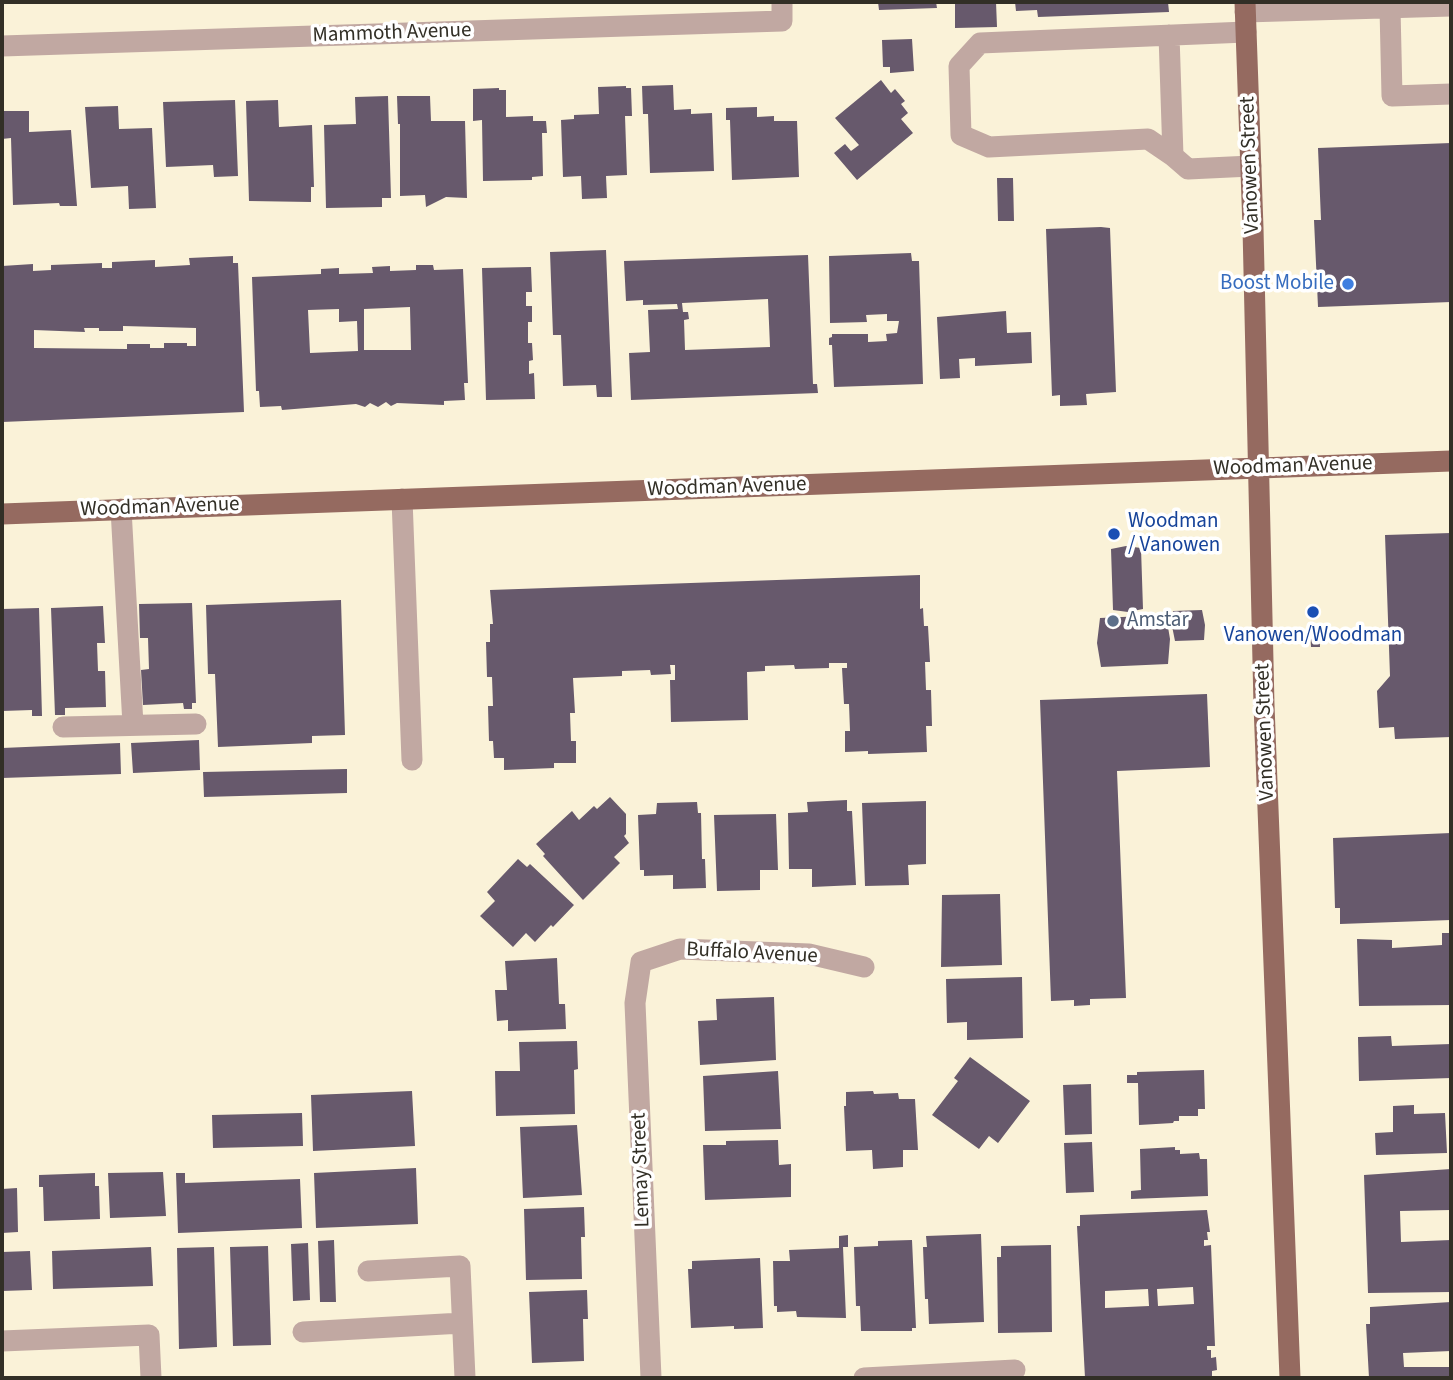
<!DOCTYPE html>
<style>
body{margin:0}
#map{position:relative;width:1453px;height:1380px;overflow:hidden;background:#faf2d8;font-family:"Source Sans 3",sans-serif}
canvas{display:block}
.frame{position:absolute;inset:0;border:4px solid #322f26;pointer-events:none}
</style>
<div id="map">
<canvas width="1453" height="1380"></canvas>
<div class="frame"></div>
</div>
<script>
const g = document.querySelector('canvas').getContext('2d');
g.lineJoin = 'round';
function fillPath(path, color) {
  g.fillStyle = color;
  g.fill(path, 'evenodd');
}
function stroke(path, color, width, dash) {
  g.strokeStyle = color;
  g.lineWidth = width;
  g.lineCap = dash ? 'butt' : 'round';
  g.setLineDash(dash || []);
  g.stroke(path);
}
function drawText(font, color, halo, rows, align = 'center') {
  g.font = font + ' "Source Sans 3",sans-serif';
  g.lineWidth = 7;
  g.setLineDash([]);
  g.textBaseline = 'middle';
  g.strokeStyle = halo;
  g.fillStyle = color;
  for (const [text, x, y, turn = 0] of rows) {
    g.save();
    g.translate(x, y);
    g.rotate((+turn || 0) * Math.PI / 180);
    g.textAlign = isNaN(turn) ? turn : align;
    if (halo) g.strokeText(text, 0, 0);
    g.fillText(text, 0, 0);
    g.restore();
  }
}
fillPath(new Path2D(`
 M878,2H936L937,8L879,10Z
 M955,2H996L997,27L955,28Z
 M1015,2H1168L1169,12L1038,17L1037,10L1016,11Z
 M912,39L914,71L890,73V67H883L882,40Z
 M881,80L891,93L895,89L905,101L901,104L908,113L901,119L913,133L857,180L834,153L845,144L851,151L859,145L835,118Z
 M673,85L674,110L691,109V114L712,113L714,171L650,173L648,114H643L642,86Z
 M626,86V88H631L632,116H625L627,175L606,176L607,198L582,199L581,176L563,177L561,120L574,119V115L599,114L598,87Z
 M499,88V90H506V117L533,116V121H546L547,133H542L543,176L532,177V180L483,181L482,120L473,121V89Z
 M388,96L391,198H382V207L326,208L324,125L356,124L355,97Z
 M397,96H430L431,121H465L467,198L446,197L426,207L425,195L400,196V124H398Z
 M235,100L238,176L214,177L213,165L166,167L163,102Z
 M278,100L279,127L312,125L314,187H311V202L249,201L246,101Z
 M118,106L119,129L152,128L156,208L129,209L128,186L91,188L85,107Z
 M757,107V117L774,116V121H797L799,177L732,180L730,120H726V108Z
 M2,111H29V132L71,130L77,206H60L59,203L13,205L11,138L2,139Z
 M1451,143V302L1318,307L1314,220H1321L1318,148Z
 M997,178H1013L1014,221H998Z
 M1101,227L1110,228L1116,392L1086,394L1087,405L1060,406V395L1052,396L1046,229Z
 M606,250L612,397H597L596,385L563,386L561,335H553L550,252Z
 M911,253L912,261H919L923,384L834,387L832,345H829V338L832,337V334H868V342L887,341L886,334L897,333L899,321H887V314L866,315L867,322L830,323L829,256Z
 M808,255L813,384H817L818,393L631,400L629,353L650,352L648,310L678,309L677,304L643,305V300L626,301L624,261ZM768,299L770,347L685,350L684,320L689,319L688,312H683L682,303Z
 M233,256V263H238L244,412L2,422V266L33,264V271L51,270V265L102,263V268H112V262L155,260V267L190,265L189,258ZM123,326L196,328V346H187V343H164V348H150V344H127V349L34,348V330L85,332L84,328H99V331H123Z
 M416,265H433L434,270L463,269L468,383H464L465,400L444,401V405L397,403L391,406L386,402L378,407L370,403L365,407L356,404L282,410L281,406L260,407L259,391H256L252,277L321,274V269L339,268V274L373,273L372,267L390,266V271L416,270ZM410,307L411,350H364V309ZM339,309V322L357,321L358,351L310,353L308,310Z
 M531,267L532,292H526V306H532V322H528V343H532L533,360L529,361V374L534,373L535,399L486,400L482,268Z
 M1006,311L1007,333L1031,332L1032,363L975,366V358L959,359L960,378L940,379L937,317Z
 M1451,533V737L1395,739L1394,727L1379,728L1377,691L1390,676L1385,535Z
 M1126,546L1141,548L1143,609L1128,612L1113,610L1111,549Z
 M920,575V609L923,608L924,626H928L930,662H925L926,690H931L932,726H926L927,752L868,754V751L845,752V731H850L849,704H844L842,668H847V663H829V668L795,669L794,665L765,666V671L747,672L748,720L671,722L670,680H675V665H670L671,674L651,675L650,670L622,671V676L573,678L575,713H570L571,741H576V763H554V768L504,770V758H494L493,741H489L488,706H493L492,677H487L486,642H490V624H493L490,590Z
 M341,600L345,735L312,736V743L218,747L215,674H208L206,605Z
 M192,603L196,703H192V709H184L183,703L143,705L141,670L149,669L148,638H140L139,604Z
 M103,606L105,643H97L98,671H105L106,707L65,708V715H55L51,608Z
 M39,608L42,716H32V710L2,711V609Z
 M1202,610L1205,625L1204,640L1175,641L1172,626L1173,611Z
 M1166,615L1170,639L1168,664L1101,667L1097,643L1100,618Z
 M1310,629H1319L1320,647H1311Z
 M1207,694L1210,767L1117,771L1126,998L1090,999V1005L1074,1006V1000L1051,1001L1040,700Z
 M199,740L200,770L133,773L131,743Z
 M120,743L121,774L2,778V748Z
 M347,769V793L204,797L203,772Z
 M610,797L626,814V834L624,836L629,843L614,857L620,863L583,900L543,856L545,854L536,844L572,811L579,820L594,806L597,809Z
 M847,800V811H852L856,885L812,887V869H789L788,813L808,812L807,802Z
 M926,801V864L908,865L909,885L865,886L862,803Z
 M697,802L698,813H701L702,859H705L706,888L673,889V875L644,876V870H640L638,815L656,814L657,803Z
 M776,814L778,870H760V890L717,891L714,815Z
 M1451,833V920L1340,924V908H1335L1333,838Z
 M518,859L527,867L530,864L574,905L553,927L551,925L535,942L526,933L513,947L480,916L495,901L487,892Z
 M1000,894L1002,965L941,967L942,895Z
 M1442,933H1451V1005L1359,1006L1357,939L1392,940V948L1442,945Z
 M557,958L559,1004H565L566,1029L508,1031V1020L497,1021L495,990H507L505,961Z
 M1022,977L1023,1038L967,1040V1022L947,1023L946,979Z
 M774,997L776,1060L700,1065L698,1021L717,1020L716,999Z
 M1391,1036L1392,1046L1451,1044V1078L1359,1081L1358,1037Z
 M577,1041L578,1069L574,1070L575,1114L496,1116L495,1071H520L519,1042Z
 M970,1057L1030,1101L998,1143L989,1136L979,1149L932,1115L958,1081L954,1078Z
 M1204,1070L1205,1109H1198V1116H1179V1121H1174L1173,1123L1139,1125L1138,1083H1127V1075H1137V1072Z
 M778,1071L781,1129L705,1131L703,1076Z
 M1091,1084L1092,1134L1065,1135L1063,1085Z
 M412,1091L415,1146L313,1151L311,1095Z
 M873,1091L874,1094L898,1093L899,1099H915L918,1150H903V1167L873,1169L872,1150L846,1151L844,1106H846V1092Z
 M1414,1105V1114L1445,1113L1447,1153L1376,1155L1375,1133L1393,1132V1106Z
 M302,1113L303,1146L213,1148L212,1115Z
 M577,1125L582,1195L523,1198L520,1127Z
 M778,1140L779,1165L791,1164V1197L705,1200L703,1145H726V1141Z
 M1092,1142L1094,1192L1066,1193L1064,1143Z
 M1175,1147V1150H1180V1154L1199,1153L1200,1159H1207L1208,1196L1131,1199V1191L1141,1190L1140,1149Z
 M416,1168L418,1224L316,1228L314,1173Z
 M1451,1169V1210L1400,1211L1401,1242L1451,1240V1292L1368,1293L1364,1175Z
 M163,1172L166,1216L110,1218L108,1173Z
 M95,1173V1186H99L100,1219L44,1221L43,1187H39V1175Z
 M176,1173H185V1183L300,1179L302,1228L178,1233Z
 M17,1188L18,1232L2,1233V1189Z
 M584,1207L585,1237H581L582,1279L526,1280L524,1209Z
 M1207,1210L1210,1232H1207L1208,1240H1204V1246L1211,1245L1215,1346H1207V1350H1211V1358L1216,1357L1217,1370L1212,1371V1378H1085L1077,1226H1080V1215ZM1193,1287L1194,1304L1158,1306L1157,1289ZM1148,1289L1149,1306L1105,1308V1291Z
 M981,1234L984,1322L929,1324L928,1299H925L923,1247H927L926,1236Z
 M848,1235V1247H843L846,1318L797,1317L796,1311L777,1312V1306H774L773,1261H790L789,1250L839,1248V1236Z
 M334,1240L336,1302H320L318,1241Z
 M912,1240L916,1328H912V1331H861L860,1306H856L854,1247L878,1246V1241Z
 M308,1243L310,1300L293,1301L291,1244Z
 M1051,1245L1052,1332L998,1333L997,1257H1001V1246Z
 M268,1246L271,1345L233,1346L230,1247Z
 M151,1247L153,1286L53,1289L52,1251Z
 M214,1247L217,1347L179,1349L177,1248Z
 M30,1251L32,1290L2,1291V1252Z
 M760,1258L763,1328L734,1329V1326L691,1328L688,1269H692V1261Z
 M587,1290L588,1319H583L584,1361L532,1363L529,1292Z
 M1451,1302V1351L1403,1353L1404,1367H1451V1378H1369L1366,1324H1370V1307Z`), '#67596c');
stroke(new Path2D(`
 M1390,8L1392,96L1451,94
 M1245,12L1451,6
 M1246,32L980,43L959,66L961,135L989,147L1148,139L1173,156L1188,169L1251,166
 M1169,35L1173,156
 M2,46L782,21V2
 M402,499L412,760
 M121,509L133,725
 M63,727L196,724
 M368,1271L460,1266L465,1378
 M303,1332L462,1323
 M2,1341L149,1335L151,1378
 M651,1378L635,1003L641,962L680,949L809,954L864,967
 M864,1378L1015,1370`), '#c1a8a2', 21);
stroke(new Path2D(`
 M1245,2L1253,228L1264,705L1290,1378
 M2,514L1451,461`), '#956a60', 21);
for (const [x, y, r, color] of [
 [1348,284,7,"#3f7fe0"],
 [1114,534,7,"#1a4fb4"],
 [1313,612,7,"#1a4fb4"],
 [1113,621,7,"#5c6f8a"]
]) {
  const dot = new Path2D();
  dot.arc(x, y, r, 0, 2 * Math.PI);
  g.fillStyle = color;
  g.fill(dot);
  stroke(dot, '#fff', 2.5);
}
drawText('21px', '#322f26', '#fff', [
 ["Mammoth Avenue",392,34,-2],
 ["Vanowen Street",1251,165,-92],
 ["Woodman Avenue",1293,467,-2],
 ["Woodman Avenue",727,488,-2],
 ["Woodman Avenue",160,508,-2],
 ["Vanowen Street",1266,732,-92],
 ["Buffalo Avenue",752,954,3],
 ["Lemay Street",642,1170,-92]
]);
drawText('21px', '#366cbe', '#fff', [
 ["Boost Mobile",1334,284]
], 'right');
drawText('21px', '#164399', '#fff', [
 ["Woodman",1128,522],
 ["/ Vanowen",1128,546],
 ["Vanowen/Woodman",1313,636,"center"]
], 'left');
drawText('21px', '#4e5e75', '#fff', [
 ["Amstar",1127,621]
], 'left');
</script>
